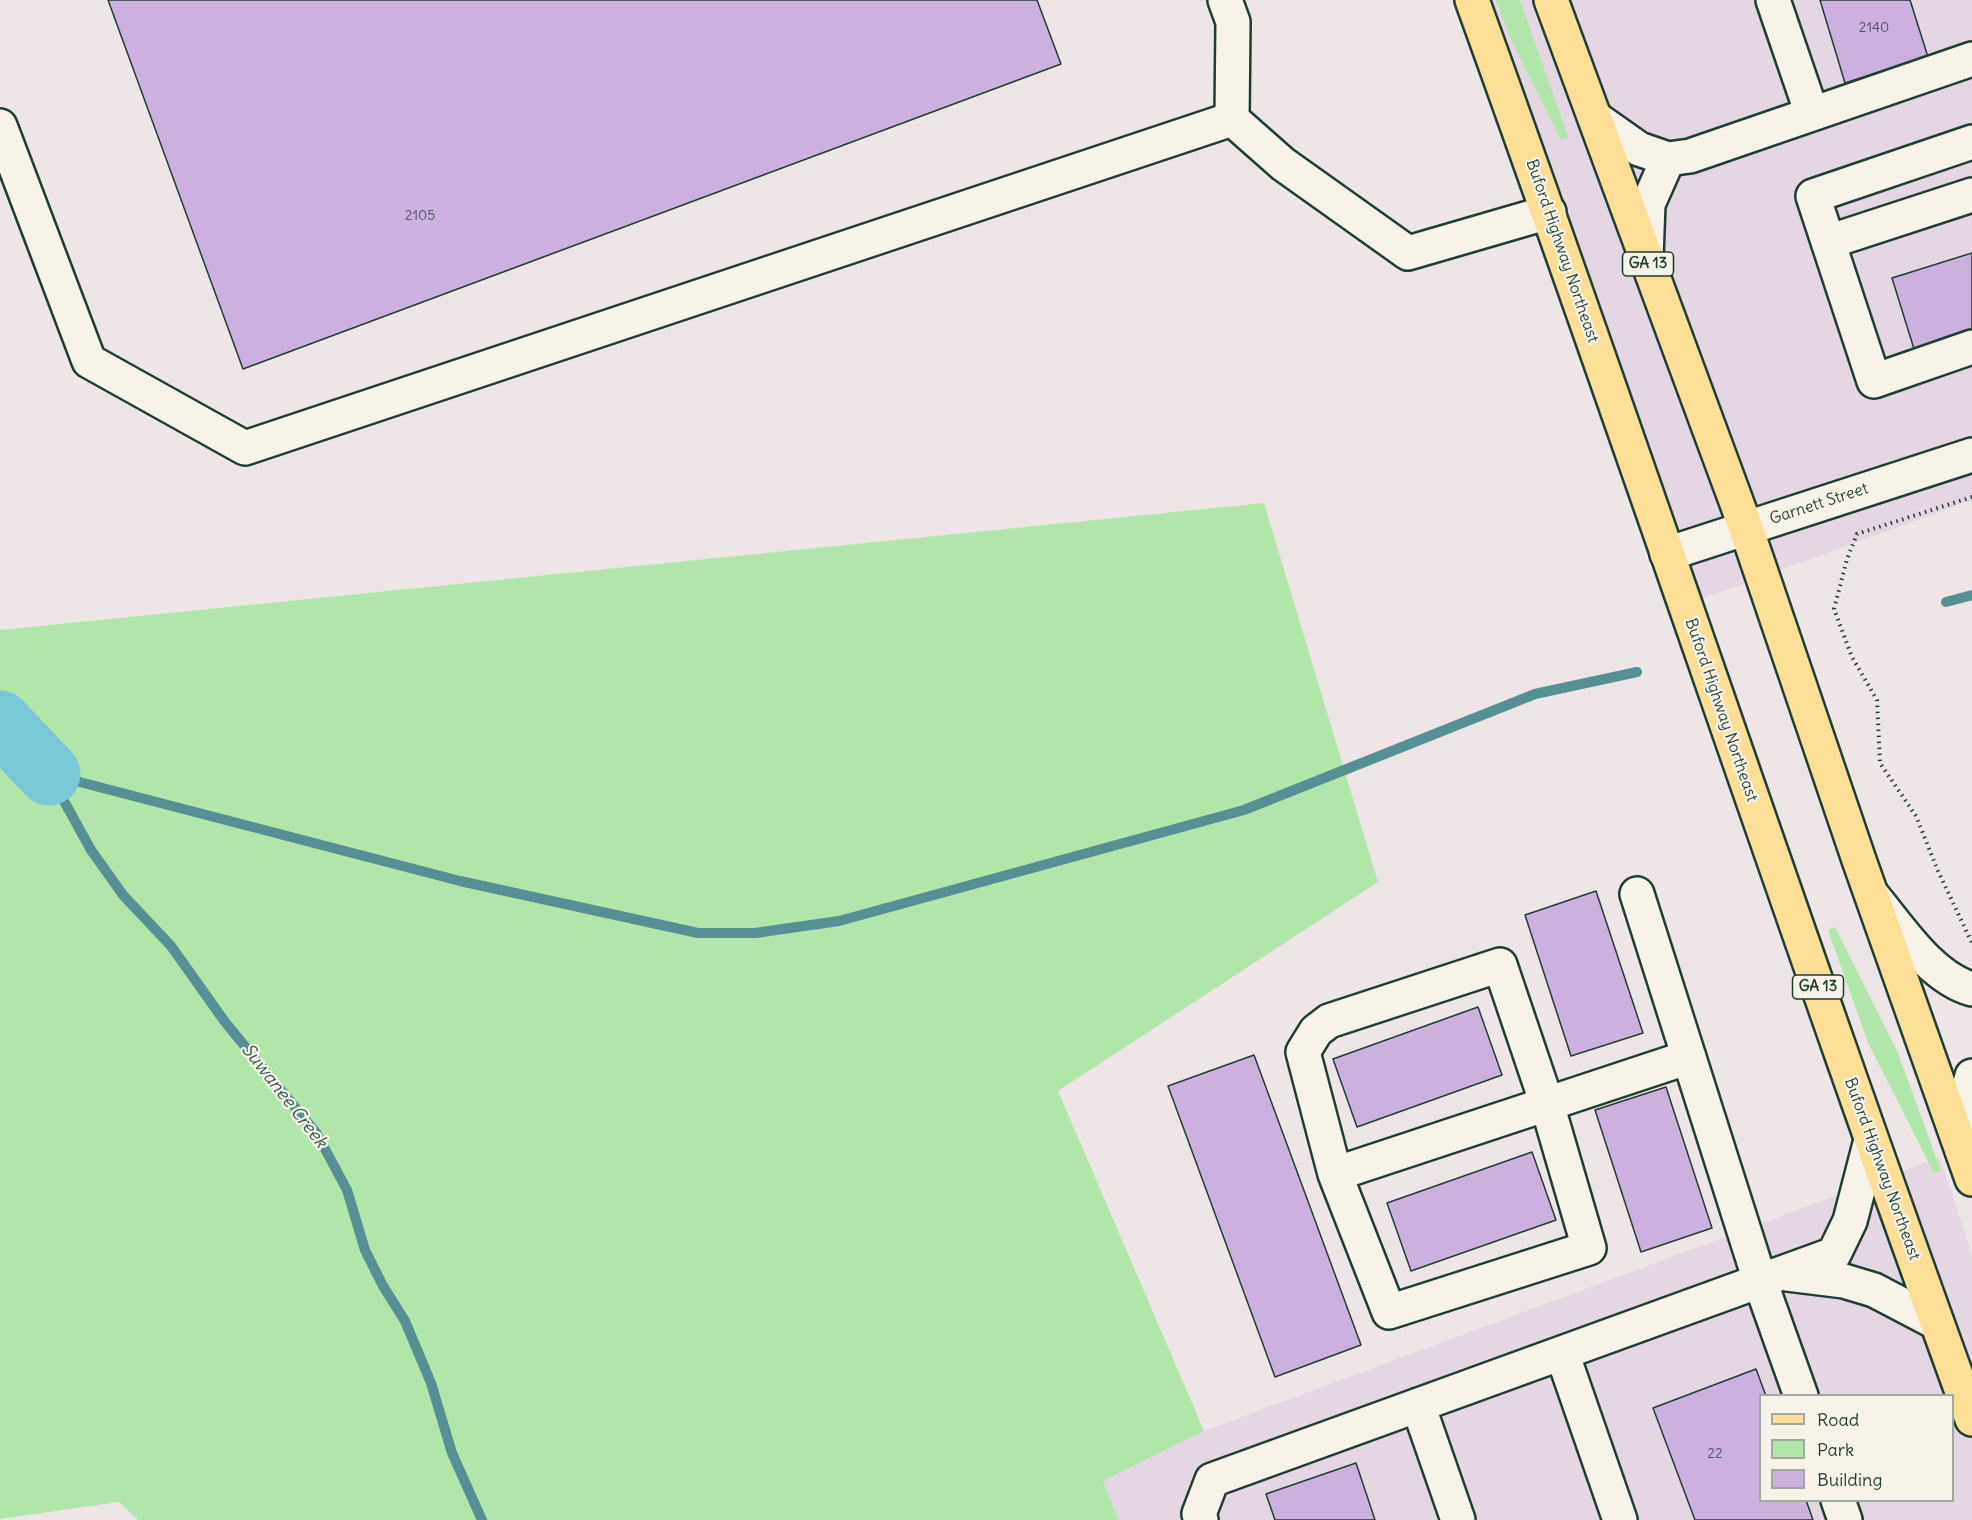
<!DOCTYPE html>
<style>
body{margin:0}
#map{position:relative;width:1972px;height:1520px;overflow:hidden;background:#eee6e6;font-family:Delius,sans-serif}
canvas{display:block}
.legend{position:absolute;left:1759px;top:1394px;width:195px;height:108px;box-sizing:border-box;background:#f7f3e8;border:2px solid #a1aaa0;margin:0;padding:8px 10px;list-style:none;font-size:18px;color:#1f3d34}
.legend li{display:flex;align-items:center;gap:12px;height:30px}
.legend b{width:30px;border:2px solid #a1aaa0}
</style>
<div id="map">
<canvas width="1972" height="1520"></canvas>
<ul class="legend">
<li><b style="height:8px;background:#fbdf96"></b>Road</li>
<li><b style="height:16px;background:#b0e6a9"></b>Park</li>
<li><b style="height:16px;background:#ccb0dd"></b>Building</li>
</ul>
</div>
<script>
const g = document.querySelector('canvas').getContext('2d');
g.lineJoin = 'round';
function fillPath(path, color) {
  g.fillStyle = color;
  g.fill(path, 'evenodd');
}
function stroke(path, color, width, dash) {
  g.strokeStyle = color;
  g.lineWidth = width;
  g.lineCap = dash ? 'butt' : 'round';
  g.setLineDash(dash || []);
  g.stroke(path);
}
function drawText(font, color, halo, rows, align = 'center') {
  g.font = font + ' Delius,sans-serif';
  g.lineWidth = 4.5;
  g.setLineDash([]);
  g.textBaseline = 'middle';
  g.strokeStyle = halo;
  g.fillStyle = color;
  for (const [text, x, y, turn = 0] of rows) {
    g.save();
    g.translate(x, y);
    g.rotate((+turn || 0) * Math.PI / 180);
    g.textAlign = isNaN(turn) ? turn : align;
    if (halo) g.strokeText(text, 0, 0);
    g.fillText(text, 0, 0);
    g.restore();
  }
}
fillPath(new Path2D(`
 M1492,0H1972V500L1693,602Z
 M1940,1157L1972,1255V1520H1119L1103,1481L1204,1431ZM1760,1396H1952V1500H1760Z`), '#e4d6e3');
fillPath(new Path2D(`
 M1496,0H1520L1568,137L1561,140L1511,40Z
 M1264,503L1378,882L1058,1091L1204,1431L1103,1481L1119,1520H138L119,1502L0,1519V630Z
 M1835,927L1898,1053L1941,1171L1934,1173L1868,1043L1828,930Z`), '#b0e6a9');
stroke(new Path2D(`
 M1946,602L1972,595
 M49,774L460,881L698,933H755L839,921L1244,810L1535,694L1637,672
 M49,774L91,850L123,895L171,946L225,1022L317,1134L347,1190L365,1250L383,1286L405,1321L431,1383L452,1453L482,1520`), '#559095', 10);
stroke(new Path2D(`
 M0,722L49,774`), '#79c8d6', 63);
const building = new Path2D(`
 M108,0H1037L1061,64L243,369Z
 M1820,0H1910L1928,57L1845,83Z
 M1972,253V331L1914,349L1892,278Z
 M1596,891L1643,1033L1571,1056L1525,915Z
 M1478,1007L1502,1075L1357,1127L1333,1059Z
 M1254,1055L1361,1345L1275,1377L1168,1086Z
 M1666,1087L1712,1228L1641,1252L1595,1110Z
 M1532,1152L1556,1220L1411,1271L1387,1203Z
 M1756,1369L1766,1396H1760V1500H1806L1813,1520H1695L1653,1408Z
 M1356,1463L1375,1520H1275L1266,1494Z`);
fillPath(building, '#ccb0dd');
stroke(building, '#1f3d34', 1.5);
const minor = new Path2D(`
 M1225,0L1233,22L1232,119
 M1773,0L1812,114
 M1595,118L1639,149L1668,159L1690,156L1972,59
 M0,126L89,361L245,448L1232,119L1283,164L1408,253L1549,212
 M1972,142L1813,196L1874,381L1972,347
 M1828,242L1972,195
 M1646,258L1648,204L1668,159
 M1667,554L1972,455
 M1637,894L1760,1281L1801,1396
 M1872,895C1899,927 1930,977 1972,989
 M1963,1153L1969,1087L1972,1076
 M1335,1174L1303,1052L1316,1031L1329,1021L1500,965L1547,1104L1589,1248L1389,1312L1335,1174L1689,1057
 M1787,1274L1844,1281L1874,1290L1937,1323
 M1562,1353L1620,1520
 M1418,1405L1458,1520
 M1838,1500L1845,1520
 M1201,1520L1199,1514L1212,1480L1834,1254L1850,1221L1871,1140`);
const major = new Path2D(`
 M1472,0C1643,472 1800,948 1972,1419
 M1551,0L1746,528L1859,860L1972,1179`);
stroke(minor, '#1f3d34', 38);
stroke(major, '#1f3d34', 38);
stroke(new Path2D(`
 M1972,497L1857,534L1847,559L1834,609L1852,657L1877,700L1880,763L1916,816L1938,871L1972,943`), '#1f3d34', 4, [1.5, 4.5]);
stroke(minor, '#f7f3e8', 33);
stroke(major, '#fbdf96', 33);
drawText('14px', '#4a5a5e', null, [
 ["2140",1874,28],
 ["2105",420,216],
 ["22",1715,1454]
]);
for (const [x, y, w] of [
 [1648,264,51],
 [1818,987,51]
]) {
  const box = new Path2D();
  box.roundRect(x - w / 2, y - 12, w, 24, 4.5);
  g.fillStyle = '#f7f3e8';
  g.fill(box);
  stroke(box, '#1f3d34', 1.5);
}
drawText('bold 15px', '#1f3d34', null, [
 ["GA 13",1648,264],
 ["GA 13",1818,987]
]);
drawText('16px', '#1f3d34', '#f7f3e8', [
 ["Buford Highway Northeast",1562,251,71],
 ["Garnett Street",1819,504,-18],
 ["Buford Highway Northeast",1721,710,71],
 ["Buford Highway Northeast",1882,1169,70]
]);
drawText('italic 18px', '#315954', '#f7f3e8', [
 ["Suwanee Creek",284,1096,52]
]);
</script>
